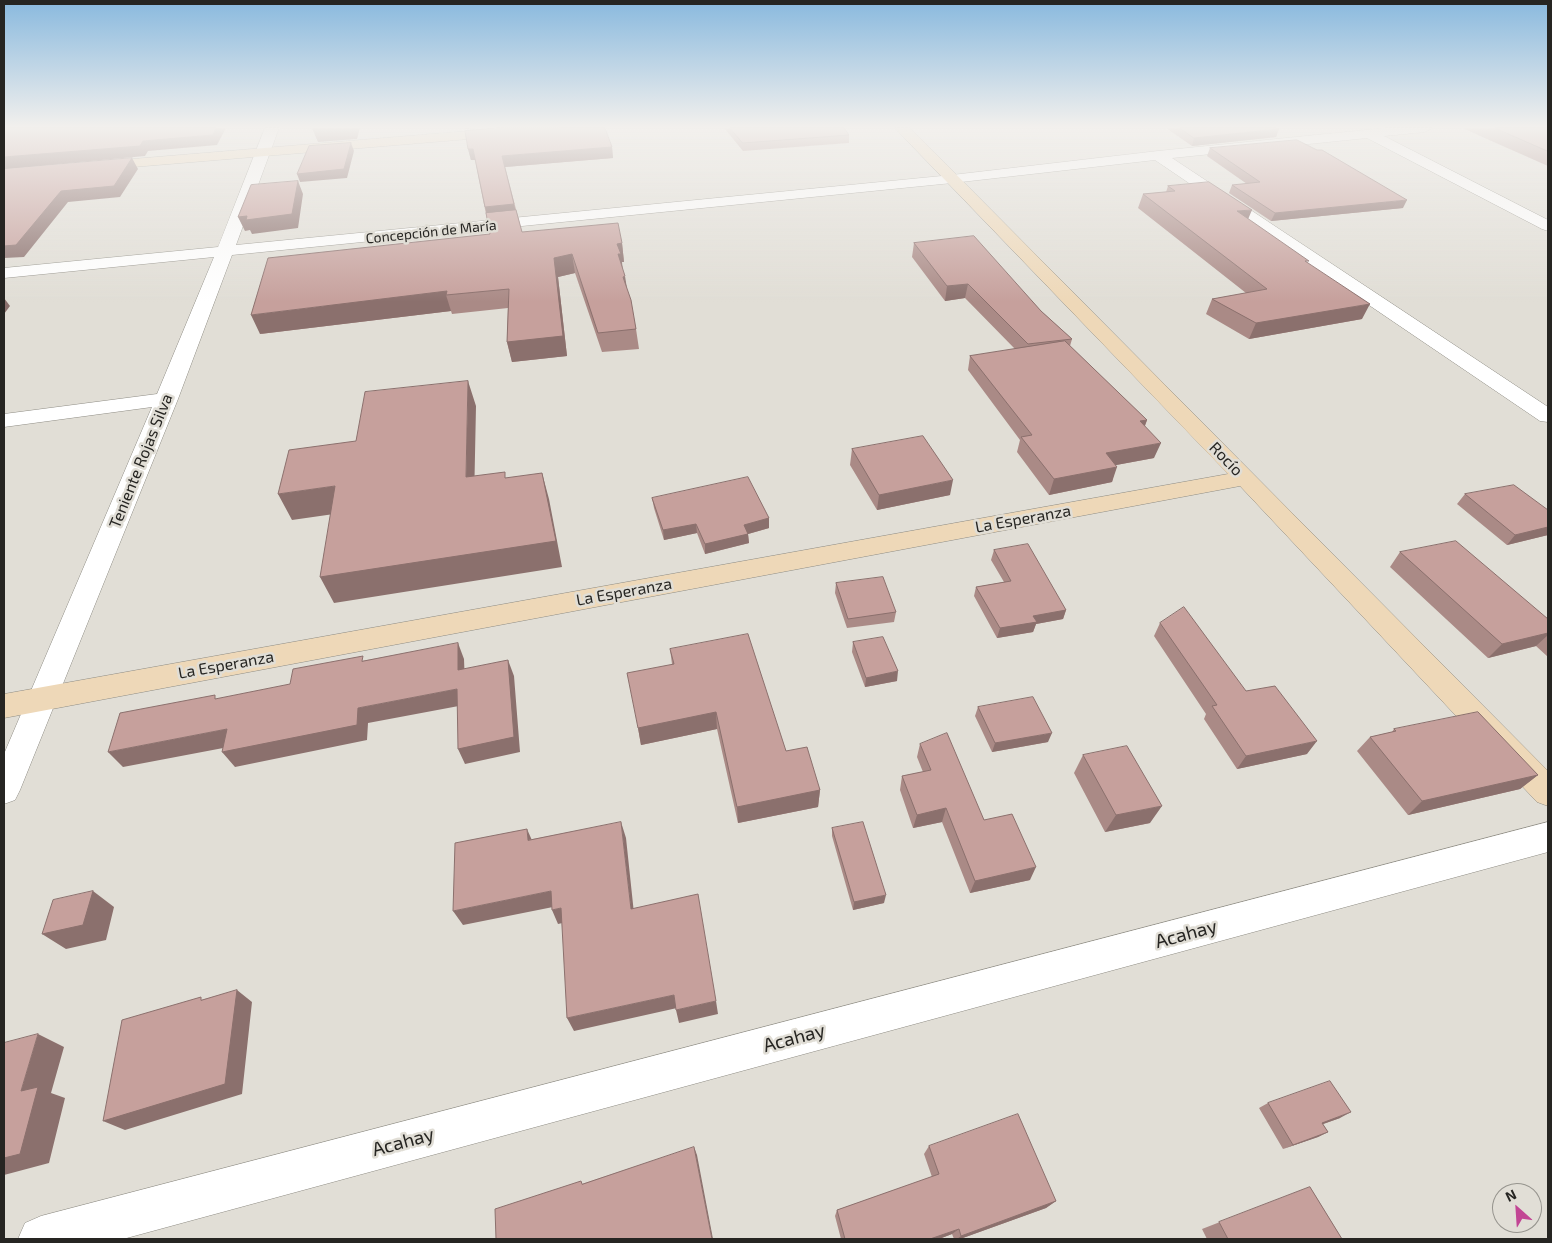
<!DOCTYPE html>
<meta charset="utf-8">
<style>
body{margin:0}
#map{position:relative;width:1552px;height:1243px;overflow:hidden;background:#e1ded6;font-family:"Exo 2",sans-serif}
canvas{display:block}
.frame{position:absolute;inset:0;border:5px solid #262522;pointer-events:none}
.north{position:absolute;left:1492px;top:1183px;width:50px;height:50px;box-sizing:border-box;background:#e1ded6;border:1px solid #96948e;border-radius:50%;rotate:334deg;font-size:14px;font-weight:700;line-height:20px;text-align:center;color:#262522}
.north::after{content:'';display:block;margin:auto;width:18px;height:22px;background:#c24594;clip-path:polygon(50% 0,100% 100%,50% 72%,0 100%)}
</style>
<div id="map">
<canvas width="1552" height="1243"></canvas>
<div class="frame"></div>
<div class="north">N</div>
</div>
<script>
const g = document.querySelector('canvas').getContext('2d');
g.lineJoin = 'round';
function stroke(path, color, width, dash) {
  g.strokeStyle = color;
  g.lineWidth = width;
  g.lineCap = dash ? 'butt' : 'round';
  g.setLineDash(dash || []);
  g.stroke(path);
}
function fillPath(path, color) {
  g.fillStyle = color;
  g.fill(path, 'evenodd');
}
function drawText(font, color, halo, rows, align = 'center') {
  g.font = font + ' "Exo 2",sans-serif';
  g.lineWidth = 5;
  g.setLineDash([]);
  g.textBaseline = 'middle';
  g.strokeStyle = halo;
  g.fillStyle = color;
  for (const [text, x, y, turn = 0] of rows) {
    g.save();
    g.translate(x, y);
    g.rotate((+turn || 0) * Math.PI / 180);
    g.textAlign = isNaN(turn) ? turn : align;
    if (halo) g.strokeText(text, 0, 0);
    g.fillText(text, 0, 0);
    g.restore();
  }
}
const street = new Path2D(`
 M265,128H279L236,245L952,175L1158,151L1385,128H1432L1425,132L1384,136L1548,220V231L1542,229L1367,138L1172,158L1548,407V422L1540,421L1155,160L952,183L232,255L178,399L20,790L15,800L4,804V754L152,407L4,427V414L157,394L214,257L4,278V268L218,247Z
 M1548,822V852L123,1239H18L25,1223L41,1216Z`);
const secondary = new Path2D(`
 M504,128H560L553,132L97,170L92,169L90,166L92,163L97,162Z
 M895,128H910L1548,771V806L1537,802L1240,486L4,718V694L1228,474Z`);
stroke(street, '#8e8c84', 1);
stroke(secondary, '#8e8c84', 1);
fillPath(street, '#fff');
fillPath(secondary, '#eed8b8');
fillPath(new Path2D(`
 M724,128H844L849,135V143L743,151Z
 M1166,128H1276L1279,129L1276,137L1192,146Z
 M1462,128H1548V166Z
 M612,147L613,158L505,167L522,232L622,243L624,262H622V267L636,329L639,349L602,352L575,273L558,277L567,356L512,362L507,342L508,308L452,314L451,311L260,334L490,234L475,160H471L468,149Z
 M1210,148L1403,208L1271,221L1229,193L1232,185L1247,184L1207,156Z
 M1168,186L1248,219L1308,263L1362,319L1249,339L1206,314L1212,299L1246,293L1138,208L1143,194L1166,192Z
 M914,243L1041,311L1072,339L1070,346L1147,420L1145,426L1154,458L1116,465L1112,482L1049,495L1017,452L1020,440L968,370L970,356L1015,349L965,298L945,301L912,257Z
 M852,449L950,495L877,510L850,465Z
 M1465,494L1548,510V535L1507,545L1457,504Z
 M652,498L769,518V528L748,534L749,543L705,554L697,533L664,540L654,508Z
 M994,550L1066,610L1063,619L1036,624L1033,632L997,638L974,596L976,587L1004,582L991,560Z
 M1400,552L1548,619V657L1536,646L1488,658L1390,567Z
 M836,583L896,612L894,622L847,628L835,593Z
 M1160,623L1246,691L1307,754L1237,769L1204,719L1206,714L1154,636Z
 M853,642L897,681L865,687L852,652Z
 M670,649L786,751L820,790L818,807L738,823L717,729L641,745L638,728L672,664Z
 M978,707L1048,742L992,752L975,716Z
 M1394,729L1538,775L1520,789L1408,815L1357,751L1370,737L1392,732Z
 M920,744L984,820L1030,880L970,893L942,822L913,828L900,790L902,776L923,772L917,757Z
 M1083,755L1150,823L1105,832L1074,773Z
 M832,828L884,903L853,910L832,836Z
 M1268,1103L1340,1118L1323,1124L1328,1132L1318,1137L1283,1149L1259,1108Z
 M929,1146L1056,1201L1046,1208L960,1239H954L952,1234L939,1239H841L835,1216L837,1210L932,1177L924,1154Z
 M1310,1187L1342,1239H1207L1202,1229Z`), '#aa8a86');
fillPath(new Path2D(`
 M216,128H226L217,145L148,151L145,156L4,169V157L143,141Z
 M312,128H360L357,139L318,142Z
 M465,128H482L465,129Z
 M1279,129L1276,137L1192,146L1194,138Z
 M351,143L354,151L347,178L300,182L297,174Z
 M612,147L613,158L505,167L502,156Z
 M468,149H473L476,160H471Z
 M132,158L138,169L120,197L68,202L24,257L4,258V246L61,191Z
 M298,181L303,194L298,228L252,234L250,230L245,231L238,217Z
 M1407,200L1403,208L1271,221L1275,213Z
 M514,204L517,216L488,219L485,207Z
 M1252,210L1246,224L1237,211Z
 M622,243L624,262H622L623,272L618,254L617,244Z
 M572,254L575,273L558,277L567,356L512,362L507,342L554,258Z
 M625,276L628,295L623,277Z
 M968,284L965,298L945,301L947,286Z
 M447,291L446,295L451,311L260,334L251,315Z
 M4,298L10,306L4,314Z
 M1370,304L1362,319L1249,339L1256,323Z
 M468,381L476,406L474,503L466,477Z
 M1147,420L1141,435L1140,421Z
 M1161,443L1154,458L1100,468L1106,453Z
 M1117,467L1112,482L1049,495L1054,479Z
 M542,473L549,499L562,567L334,603L320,577Z
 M953,480L950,495L877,510L879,495Z
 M335,486L348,512L292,520L278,494Z
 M769,518V528L748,534L749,543L705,554V544L744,525Z
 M696,524L697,533L664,540L663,530Z
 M1548,527V535L1507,545L1515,535Z
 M1066,610L1063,619L1036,624L1033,632L997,638L1000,628L1033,616Z
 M1548,633V635L1536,646L1488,658L1502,644Z
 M458,643L464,659L465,686L458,670Z
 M508,660L514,676L520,752L465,764L458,749Z
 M898,671L897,681L865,687L866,678Z
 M457,689L464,705L368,723L367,740L235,767L222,752L358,708Z
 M716,712L717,729L641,745L638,728Z
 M227,729L239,745L123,767L108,752Z
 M1052,733L1048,742L992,752L995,743Z
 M1317,741L1307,754L1237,769L1246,756Z
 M1538,775L1520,789L1408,815L1422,801Z
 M820,790L818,807L738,823L737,807Z
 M1162,806L1150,823L1105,832L1116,815Z
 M946,808L942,822L913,828L917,815Z
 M621,822L626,838L635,923L631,909Z
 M527,829L534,845L528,840Z
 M1036,867L1030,880L970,893L975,881Z
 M93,891L114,907L106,940L66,949L42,934Z
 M551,891L558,906L463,925L453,911Z
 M886,895L884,903L853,910L854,902Z
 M561,908L567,922L558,924L552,910Z
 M237,990L252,1002L242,1094L125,1130L103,1121Z
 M674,995L677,1008L574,1031L567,1018Z
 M716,1001L718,1014L679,1023L676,1010Z
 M38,1034L64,1047L51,1093L65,1098L49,1163L4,1175V1158L21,1091Z
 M1351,1112L1340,1118L1312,1128L1322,1123Z
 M1328,1132L1318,1137L1283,1149L1293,1145Z
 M694,1147L697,1155L713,1239H712Z
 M1056,1201L1046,1208L960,1239H957L961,1236Z
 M959,1229L952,1234L939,1239H930Z`), '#8b706d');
const building = new Path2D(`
 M4,128H216L213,135L143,141L140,146L4,157Z
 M496,128H605L612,147L502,156L514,204L485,207L473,149H468L465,131Z
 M730,128H844L849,135L743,143Z
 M1180,128H1276L1279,129L1194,138Z
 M1495,128H1548V151Z
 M1297,140L1317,150H1322L1407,200L1275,213L1232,185L1260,182L1210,148Z
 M351,143L344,169L297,174L309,146Z
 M132,158L114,186L61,191L16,245L4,246V169Z
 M298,181L292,214L246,220L247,216L238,217L251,185Z
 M1209,182L1252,210L1237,211L1309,261H1305L1370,304L1256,323L1212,299L1267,289L1143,194L1175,191L1168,186Z
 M516,210L522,232L618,223L622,243L617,244L621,254H618L625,276L623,277L631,300L636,329L598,333L572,254L554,258L563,336L507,342L509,289L446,295L447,291L251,315L268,258L490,234L486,213Z
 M974,236L1041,311L1072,339L1028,344L968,284L947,286L914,243Z
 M1065,341L1147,420L1140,421L1161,443L1106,453L1117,467L1054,479L1021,437L1032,435L970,356Z
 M468,381L466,477L505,472V478L542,473L556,541L320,577L335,486L278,494L289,450L356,441L365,392Z
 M923,436L953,480L879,495L852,449Z
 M748,477L769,518L744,525L748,534L705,544L696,524L663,530L652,498Z
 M1514,485L1548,510V527L1515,535L1465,494Z
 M1456,541L1548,619V633L1502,644L1400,552Z
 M1028,544L1066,610L1033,616L1037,622L1000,628L976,587L1011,581L994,550Z
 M883,577L896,612L848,619L836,583Z
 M1184,607L1246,691L1275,686L1317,741L1246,756L1212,706L1217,705L1160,623Z
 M748,634L786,751L807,747L820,790L737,807L716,712L638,728L627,673L674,664L670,649Z
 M883,637L898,671L866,678L853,642Z
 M458,643V670L508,660L514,737L458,749L457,689L358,708L357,725L222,752L227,729L108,752L120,713L215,695V699L290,684L293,669L363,656L362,661Z
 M1033,697L1052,733L995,743L978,707Z
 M1478,712L1538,775L1422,801L1370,737L1396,731L1394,729Z
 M947,733L984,820L1012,814L1036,867L975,881L946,808L917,815L902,776L931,770L920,744Z
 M1127,746L1162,806L1116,815L1083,755Z
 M621,822L631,909L698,894L716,1001L676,1010L674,995L567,1018L561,908L552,910L551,891L453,911L455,843L527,829L528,840Z
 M863,822L886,895L854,902L832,828Z
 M93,891L83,925L42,934L53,900Z
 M237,990L225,1084L103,1121L122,1020L201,997V1000Z
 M38,1034L21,1091L38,1087L20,1154L4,1158V1043Z
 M1330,1081L1351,1112L1322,1123L1328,1132L1293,1145L1268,1103Z
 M1018,1114L1056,1201L961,1236L959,1229L930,1239H845L837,1210L939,1174L929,1146Z
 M694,1147L712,1239H496L495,1209L581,1181L582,1184Z
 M1310,1187L1342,1239H1228L1219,1222Z`);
fillPath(building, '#c6a09c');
stroke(building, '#8b706d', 1);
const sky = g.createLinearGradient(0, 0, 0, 302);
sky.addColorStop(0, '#89b9de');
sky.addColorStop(0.42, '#f2f0ed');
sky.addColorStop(1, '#f2f0ed00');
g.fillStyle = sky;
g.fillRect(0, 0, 1552, 302);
drawText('14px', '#262522', '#e1ded6', [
 ["Concepción de María",431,232,-6]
]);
drawText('16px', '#262522', '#e1ded6', [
 ["Rocío",1226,459,46],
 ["Teniente Rojas Silva",141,461,-68],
 ["La Esperanza",1023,519,-10],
 ["La Esperanza",624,592,-10],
 ["La Esperanza",226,665,-10]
]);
drawText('19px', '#262522', '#e1ded6', [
 ["Acahay",1186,934,-15],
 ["Acahay",794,1038,-15],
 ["Acahay",403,1142,-15]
]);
</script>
